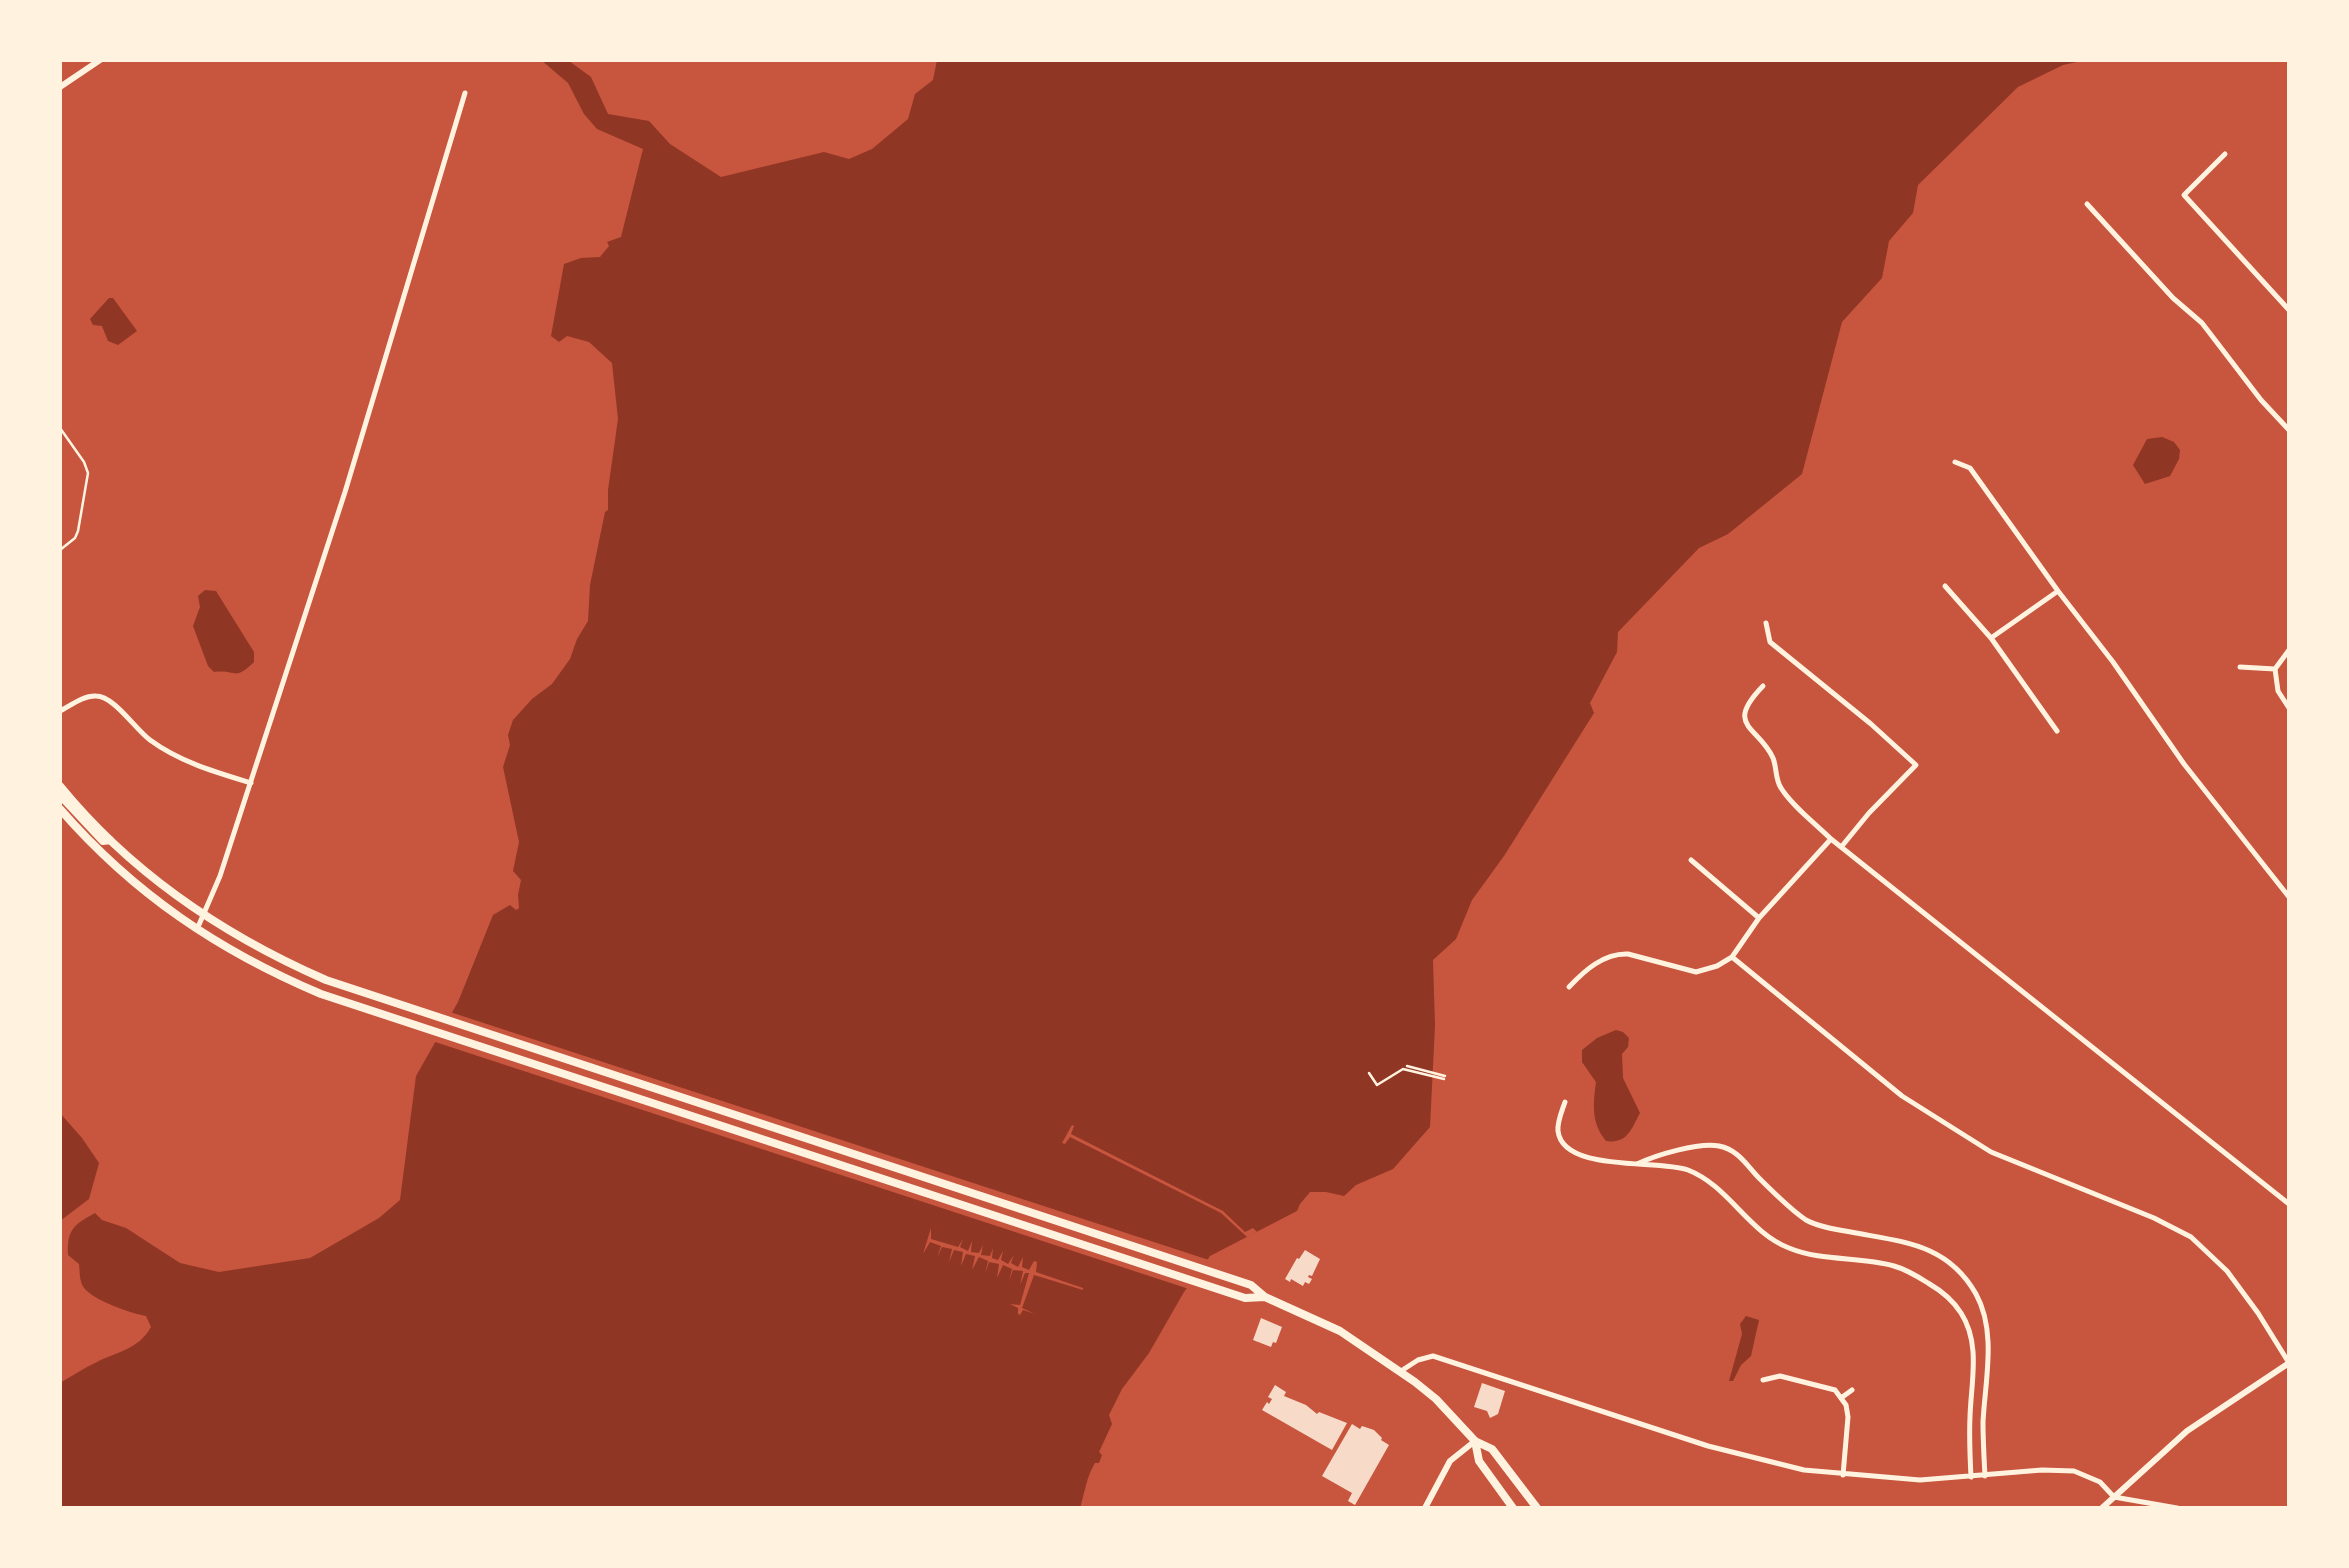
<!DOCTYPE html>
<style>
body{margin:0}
#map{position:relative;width:2349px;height:1568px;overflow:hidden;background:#c8553d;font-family:"Archivo Narrow",sans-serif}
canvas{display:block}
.frame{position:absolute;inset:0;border:62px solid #fff3e0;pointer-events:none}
</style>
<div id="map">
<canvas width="2349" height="1568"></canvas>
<div class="frame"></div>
</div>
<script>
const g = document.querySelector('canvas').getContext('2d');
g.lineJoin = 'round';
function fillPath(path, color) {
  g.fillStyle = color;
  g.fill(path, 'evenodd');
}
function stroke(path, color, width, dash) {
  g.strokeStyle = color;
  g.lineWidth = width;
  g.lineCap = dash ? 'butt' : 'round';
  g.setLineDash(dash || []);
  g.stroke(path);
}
fillPath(new Path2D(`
 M541,60L569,61L591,77L608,114L649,121L670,144L721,177L824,152L849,159L872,149L908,119L915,94L933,80L937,60H2086L2063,65L2018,87L1918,185L1913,213L1889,241L1882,278L1842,322L1802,474L1728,534L1699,548L1618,632L1617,652L1590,703L1594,713L1504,856L1472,900L1456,939L1433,960L1435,1026L1430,1127L1393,1169L1356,1185L1344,1196L1326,1192H1310L1300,1204L1297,1211L1210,1256L1184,1292L1149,1353L1122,1389L1109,1415L1112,1424L1099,1452L1102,1455L1099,1463H1095C1086,1478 1085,1492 1080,1508H60V1383C72,1376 84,1368 97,1362C118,1351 138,1350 151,1327L146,1316C130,1313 95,1301 84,1288C79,1281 80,1272 79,1264L68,1255C67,1230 73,1225 95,1213L102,1220L126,1228L180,1263L219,1272L310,1258L379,1218L400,1200L416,1076L458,1002L493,915L510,905L516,910L519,908L518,895L521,880L513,871L519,842L503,767L510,745L508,735L513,720L532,699L552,684L570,659L577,639L588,621L590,585L605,512L608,510V490L618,419L612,363L589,342L567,336L559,342L551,336L564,264L581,258L600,257L609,246L607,242L621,237L643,149L597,129L584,114L568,83Z
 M109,298H113L137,331L118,345L108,341L102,326L93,325L90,319Z
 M2162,437L2174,442L2180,450L2179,459L2170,476L2145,484L2133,465L2147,439Z
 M205,590L216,591L254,652V662C233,682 237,669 214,672L208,666L193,626L200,607L198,596Z
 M1616,1030L1623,1032L1629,1038L1628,1047L1622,1054L1623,1078L1640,1113C1631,1130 1627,1144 1606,1141C1591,1123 1593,1104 1596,1082L1582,1062V1050L1597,1038Z
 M60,1113L82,1138L99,1163L89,1199L60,1221Z
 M1746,1316L1759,1320L1751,1356L1741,1365L1733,1381H1729L1742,1334L1740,1324Z`), '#8f3625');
fillPath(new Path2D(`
 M447,1011L1212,1261L1192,1290L429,1040Z
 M1072,1125L1074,1126L1071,1134L1223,1211L1245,1232L1253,1228L1257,1232L1247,1237L1221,1213L1070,1137L1065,1144L1062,1143Z
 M931,1228V1239L958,1247L963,1239L960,1247L968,1251L972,1241L971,1252L979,1253L983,1245L981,1255L990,1256L993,1248L992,1258L998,1260L1003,1251L1001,1260L1008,1264L1014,1255L1011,1263L1018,1267L1023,1257L1022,1267L1029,1270L1034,1261L1037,1262L1036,1272L1083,1288V1290L1034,1275L1022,1308L1035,1314L1023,1310L1020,1315L1018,1314V1308L1010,1304L1020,1305L1029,1273H1025L1020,1285L1023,1271L1013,1270L1009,1281L1012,1269L1003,1265L997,1278L999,1264L989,1262L985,1274L988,1261L979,1257L972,1270L975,1256L966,1254L961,1266L963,1252L954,1250L949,1262L952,1249L942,1247L937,1258L941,1246L930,1242L923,1254Z`), '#c8553d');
fillPath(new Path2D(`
 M1305,1250L1320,1259L1312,1276L1309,1275L1308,1277L1312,1279L1309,1284L1305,1282L1303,1286L1291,1279L1290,1282L1285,1279L1297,1258L1299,1259Z
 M1261,1318L1282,1327L1276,1343L1273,1342L1271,1347L1253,1340Z
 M1482,1383L1505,1391L1498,1414L1490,1418L1487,1411L1474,1407Z
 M1275,1385L1286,1392L1284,1396L1306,1405L1317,1414L1319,1412L1347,1423L1332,1450L1262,1410L1267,1402L1269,1404L1272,1399L1268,1397Z
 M1352,1424L1360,1429L1362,1426L1374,1430L1382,1438L1381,1440L1389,1445L1355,1505L1348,1501L1352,1493L1322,1476Z`), '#f7dbc8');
stroke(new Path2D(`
 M1407,1066L1445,1076
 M1369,1073L1377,1085L1403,1069L1444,1079`), '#fff3e0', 2.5);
stroke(new Path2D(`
 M60,428L84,462L88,473L78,531L75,538L60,550`), '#fff3e0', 2.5);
stroke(new Path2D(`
 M2225,154L2184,195L2289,310
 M2087,204L2173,298L2202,323L2261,400L2289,430
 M1955,462L1970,468L2058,591L2113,662L2184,764L2289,897
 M1945,586L1991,638L2057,731
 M1766,623L1770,642L1871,724L1916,765L1869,813L1842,846
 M1991,638L2058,591
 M2240,667L2275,669
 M2275,669L2278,691L2289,708
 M2275,669L2289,650
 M1763,686C1723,727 1759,726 1773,758C1777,768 1775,779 1781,788C1793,807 1815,823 1831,839L2289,1204
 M60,711C70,706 84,695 96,696C114,696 135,729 150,740C180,762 215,772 251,783
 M1691,860L1759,918
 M198,927L220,876L345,492L465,93
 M1732,957L1902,1096L1991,1152L2154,1218L2191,1237L2227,1271L2258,1313L2289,1363
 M1569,987C1585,970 1604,953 1628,954L1696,972L1717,966L1732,957L1759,918L1831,839
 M1565,1102C1562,1111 1557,1122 1558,1131C1563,1173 1659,1159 1688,1170C1729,1186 1748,1232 1789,1248C1823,1262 1859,1256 1894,1266C1905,1269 1917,1276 1928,1283C1940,1290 1953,1300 1961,1313C1981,1344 1971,1382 1970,1417C1969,1437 1970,1457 1971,1477
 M1637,1164C1656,1155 1699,1142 1719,1146C1739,1150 1747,1166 1760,1179C1774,1193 1791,1210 1806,1220C1819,1227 1837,1230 1851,1232C1902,1242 1947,1243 1976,1294C1997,1332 1985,1381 1983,1422C1983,1440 1984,1458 1985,1476
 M1401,1371L1418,1360L1433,1356L1708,1446L1804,1470L1920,1480L2042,1470L2074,1471L2100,1482L2114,1497L2177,1508
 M1763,1380L1780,1376L1835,1390L1846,1405L1848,1417L1843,1475
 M1841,1398L1852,1390`), '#fff3e0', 5);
stroke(new Path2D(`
 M60,87L100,60
 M1425,1508L1450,1461L1475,1441
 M2102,1508L2187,1431L2289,1363`), '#fff3e0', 6);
stroke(new Path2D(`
 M60,786C131,873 223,935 326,980L1251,1285L1265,1297L1340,1331L1415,1382L1436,1399L1475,1441L1492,1449L1537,1508
 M60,795L103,841L110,840
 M60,809C134,894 219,951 321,994L1245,1298L1265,1297
 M1475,1441L1479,1461L1513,1508`), '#fff3e0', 8);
</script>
